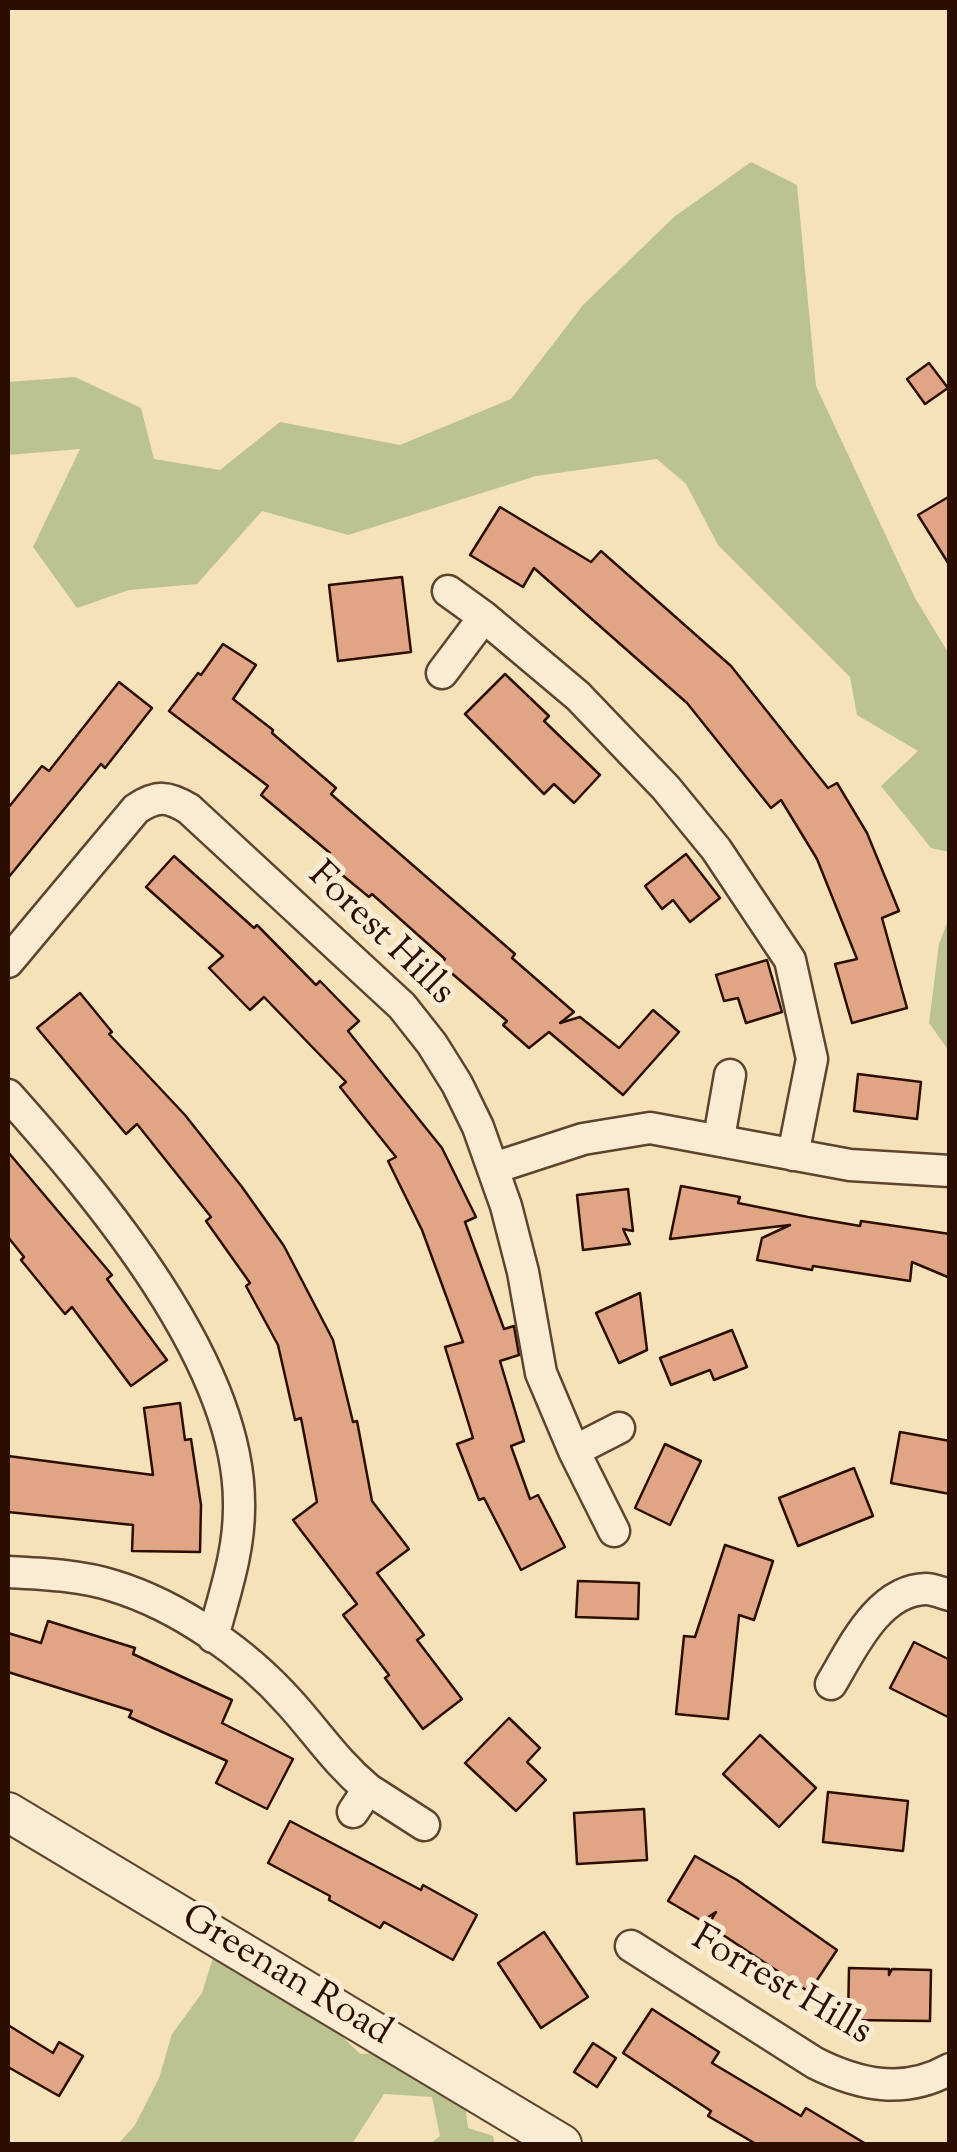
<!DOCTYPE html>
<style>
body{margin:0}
#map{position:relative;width:957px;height:2152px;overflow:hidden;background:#f6e2b9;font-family:"Sorts Mill Goudy",serif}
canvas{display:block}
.frame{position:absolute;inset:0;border:10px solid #2c0e00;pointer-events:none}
</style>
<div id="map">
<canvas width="957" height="2152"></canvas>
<div class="frame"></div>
</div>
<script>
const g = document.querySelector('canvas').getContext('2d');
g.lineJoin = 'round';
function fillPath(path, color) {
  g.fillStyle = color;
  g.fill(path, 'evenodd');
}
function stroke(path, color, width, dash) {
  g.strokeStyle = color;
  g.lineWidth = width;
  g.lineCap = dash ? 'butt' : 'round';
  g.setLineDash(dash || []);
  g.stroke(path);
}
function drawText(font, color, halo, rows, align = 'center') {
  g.font = font + ' "Sorts Mill Goudy",serif';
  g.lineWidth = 10;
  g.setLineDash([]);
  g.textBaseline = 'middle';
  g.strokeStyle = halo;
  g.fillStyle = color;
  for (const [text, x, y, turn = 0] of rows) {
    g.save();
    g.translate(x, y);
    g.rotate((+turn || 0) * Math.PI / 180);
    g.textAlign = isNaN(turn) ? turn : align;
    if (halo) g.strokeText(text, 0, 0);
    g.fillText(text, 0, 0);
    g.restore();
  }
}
fillPath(new Path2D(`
 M751,162L797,185L816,386L915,598L949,654V852L931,848L881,786L918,751L857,715L850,677L718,545L686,484L657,459L536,476L348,535L262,511L197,584L129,590L77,608L33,547L80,449L8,455V382L75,377L141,408L154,459L220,470L280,422L400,445L511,399L583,305L674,217Z
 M949,917V1051L929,1023L939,944Z
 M213,1958C266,1971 323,2015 360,2054L387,2052L411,2077L464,2096L468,2128L493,2136L495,2144H430L440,2136L432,2097L384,2094L352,2144H118L135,2125L159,2078L172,2034L202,1993Z`), '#bbc390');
const building = new Path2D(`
 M929,363L948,388L925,404L907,379Z
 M950,496V566L918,515Z
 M500,507L591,562L601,551L731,666L828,788L837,783L867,833L899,911L882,918L907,1008L852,1023L835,964L857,959L817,859L781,800L771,808L687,703L534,568L523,587L470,555Z
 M402,577L411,652L338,661L329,585Z
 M223,644L256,665L233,699L273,730L272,733L336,788L331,794L515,954L512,958L574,1012L560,1023L580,1017L619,1048L653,1010L679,1032L623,1095L549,1032L529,1048L503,1025L507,1021L441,964L445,959L372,894L369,897L324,860L330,853L261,795L268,786L169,711L198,673L201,675Z
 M505,674L549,716L544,721L600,775L574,803L554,784L544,794L465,714Z
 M119,682L152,708L105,768L101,764L8,878V808L42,766L49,771Z
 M686,854L720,898L690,922L673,900L662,909L645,886Z
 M174,856L254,928L257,925L316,985L320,981L359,1021L348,1031L442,1148L476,1217L465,1222L504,1329L514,1326L519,1355L500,1361L524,1441L511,1446L530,1499L538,1495L565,1547L521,1570L484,1498L479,1500L457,1444L473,1438L445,1347L463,1342L422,1230L388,1161L396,1157L340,1087L346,1082L264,997L250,1010L209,968L223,956L146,887Z
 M767,960L782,1012L746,1023L738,998L724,1001L716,975Z
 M80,993L112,1032L109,1034L185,1115L242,1187L284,1246L333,1340L353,1422L357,1421L372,1501L409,1549L377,1573L424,1635L417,1640L462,1699L423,1729L385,1678L389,1675L343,1615L357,1604L293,1520L317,1502L301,1418L295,1420L278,1345L246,1286L250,1283L206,1221L211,1217L137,1124L126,1134L37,1028Z
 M858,1074L921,1082L917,1119L854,1111Z
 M8,1152L112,1275L107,1279L167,1360L131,1386L72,1307L65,1314L21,1260L24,1257L8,1237Z
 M681,1186L740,1197L738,1203L808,1217L860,1226L861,1221L950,1234V1278L912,1262L910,1281L813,1266L812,1270L757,1260L762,1238L790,1225L670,1239Z
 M628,1189L633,1231L623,1229L630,1244L583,1250L577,1195Z
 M640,1293L647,1350L619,1363L596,1313Z
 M732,1330L747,1367L714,1380L710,1370L671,1385L660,1358Z
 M180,1403L185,1440L191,1439L201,1505L200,1552L132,1551L133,1525L8,1512V1456L153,1475L144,1408Z
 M900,1432L950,1441V1494L891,1483Z
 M665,1444L701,1461L670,1525L635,1508Z
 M854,1468L873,1516L798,1546L779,1498Z
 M725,1545L773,1561L754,1620L739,1615L728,1719L676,1714L684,1636L695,1637Z
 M578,1581L639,1583L638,1619L576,1617Z
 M48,1621L135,1648L133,1654L232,1700L222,1723L293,1759L267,1809L216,1783L227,1761L129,1717L132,1711L8,1672V1633L41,1643Z
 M914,1642L950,1660V1718L890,1688Z
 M509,1718L540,1748L527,1762L546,1780L516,1811L465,1763Z
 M760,1735L816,1788L779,1827L723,1774Z
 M828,1792L908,1801L903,1851L823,1842Z
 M644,1809L647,1860L577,1864L574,1813Z
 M290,1821L421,1890L423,1885L477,1915L453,1960L384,1922L380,1928L329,1900L330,1896L268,1863Z
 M695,1856L737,1880L837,1950L809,1992L708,1925L716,1912L702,1921L668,1901Z
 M544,1932L588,1997L541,2028L498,1963Z
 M849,1968L889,1969V1975L892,1969L931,1970L930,2021L848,2020Z
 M652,2009L719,2052L712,2063L801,2116L806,2108L866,2144H756L708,2116L711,2111L623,2053Z
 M8,2025L53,2053L59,2042L83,2056L59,2096L8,2067Z
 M593,2043L616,2058L597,2087L574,2072Z`);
fillPath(building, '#dfa585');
stroke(building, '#2c0e00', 2.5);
const minor = new Path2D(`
 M448,591L484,617L578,696L666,788L716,849L790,960L812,1059L793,1155
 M442,673L484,617
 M8,962L136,809C157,795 168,796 189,809L402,1006L432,1044L457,1084L478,1127L506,1206L523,1272L541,1373L574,1451L614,1531
 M8,1095C98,1196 239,1361 239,1503C240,1550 225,1592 213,1637
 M719,1138L730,1075
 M494,1168L583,1139L650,1128L850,1165L950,1171
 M574,1451L619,1428
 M8,1572C43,1574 79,1575 114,1586C179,1606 246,1653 291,1704C318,1734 336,1762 368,1789L353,1812
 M831,1684C852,1649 878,1590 926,1589C933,1589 942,1593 950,1595
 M368,1789L424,1825
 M631,1946L815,2063C859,2085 904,2095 950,2069`);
const tertiary = new Path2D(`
 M8,1812L562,2144`);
stroke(minor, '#5e432e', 35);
stroke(tertiary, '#5e432e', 42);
stroke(minor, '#f9ecd2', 30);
stroke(tertiary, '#f9ecd2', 38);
drawText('38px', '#2c0e00', '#f9ecd2', [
 ["Forest Hills",379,936,44],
 ["Greenan Road",285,1978,31],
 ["Forrest Hills",780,1988,30]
]);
</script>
